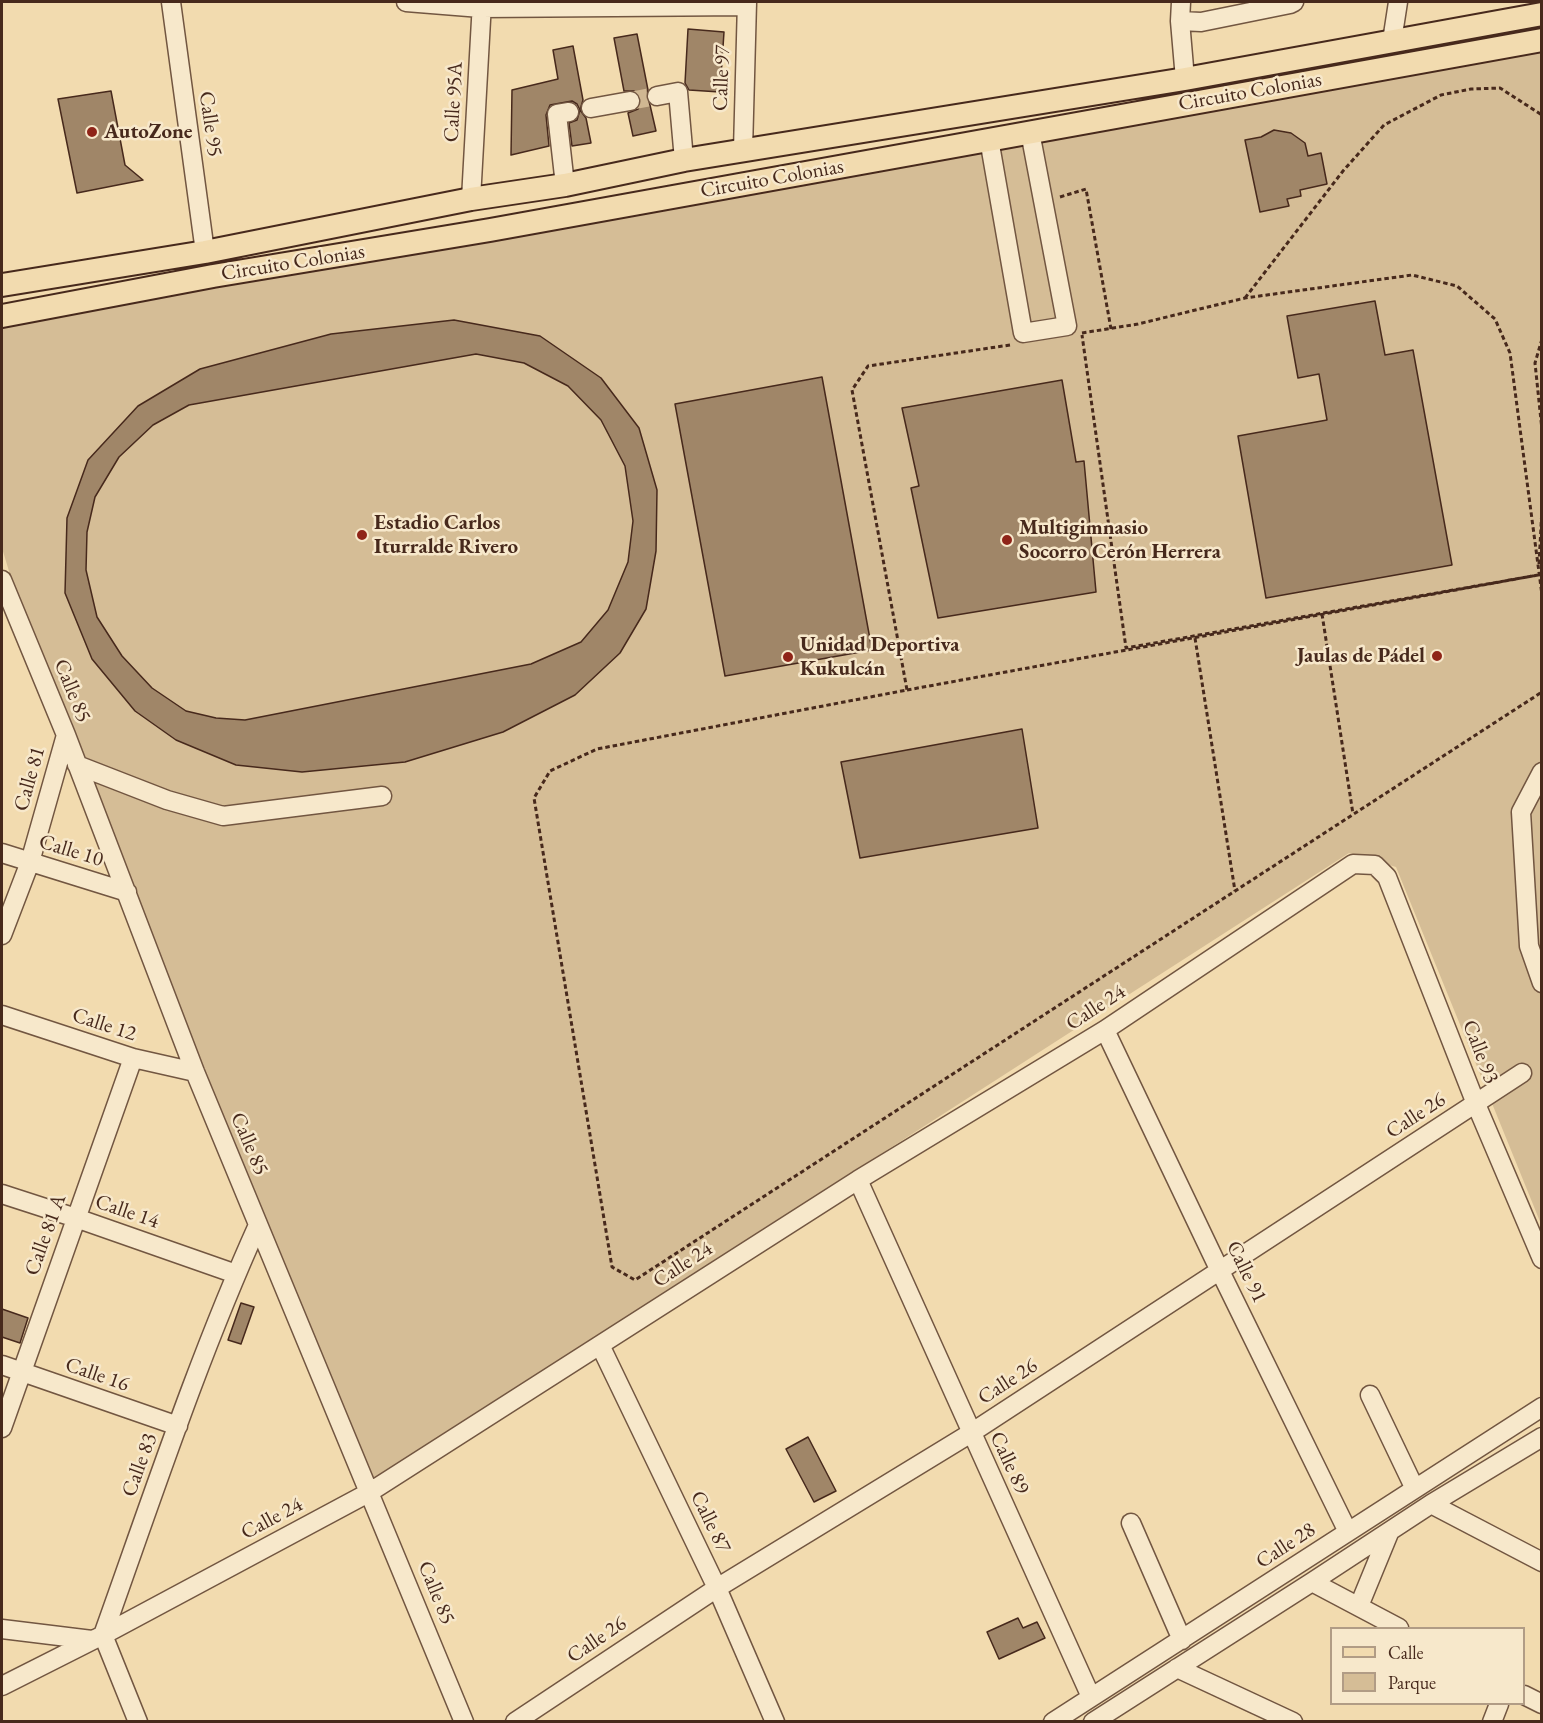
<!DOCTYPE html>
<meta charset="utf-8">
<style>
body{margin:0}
#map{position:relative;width:1543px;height:1723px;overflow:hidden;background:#f2dbaf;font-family:"EB Garamond",serif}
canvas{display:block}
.frame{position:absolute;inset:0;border:3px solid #47291c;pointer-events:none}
.legend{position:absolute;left:1330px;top:1627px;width:195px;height:78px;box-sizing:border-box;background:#f7e8cb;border:2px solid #b19c85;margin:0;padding:8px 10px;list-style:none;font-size:18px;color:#47291c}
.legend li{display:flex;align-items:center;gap:12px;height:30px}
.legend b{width:30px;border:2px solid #b19c85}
</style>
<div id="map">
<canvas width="1543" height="1723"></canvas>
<div class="frame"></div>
<ul class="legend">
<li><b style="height:8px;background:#f2dbaf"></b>Calle</li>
<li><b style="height:16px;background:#d5bd96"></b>Parque</li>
</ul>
</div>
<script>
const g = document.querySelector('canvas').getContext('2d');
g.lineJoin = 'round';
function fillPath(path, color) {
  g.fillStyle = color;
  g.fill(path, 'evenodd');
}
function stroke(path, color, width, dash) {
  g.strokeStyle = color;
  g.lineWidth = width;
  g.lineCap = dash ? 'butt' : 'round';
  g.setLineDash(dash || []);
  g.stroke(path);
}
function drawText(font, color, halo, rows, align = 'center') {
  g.font = font + ' "EB Garamond",serif';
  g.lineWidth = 5;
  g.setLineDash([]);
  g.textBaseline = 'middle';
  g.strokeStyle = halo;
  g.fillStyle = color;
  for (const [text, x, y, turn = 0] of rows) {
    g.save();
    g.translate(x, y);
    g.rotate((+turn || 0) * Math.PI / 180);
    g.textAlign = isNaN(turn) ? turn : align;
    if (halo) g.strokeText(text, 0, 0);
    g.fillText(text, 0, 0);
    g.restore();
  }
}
fillPath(new Path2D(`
 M1541,45V1224L1396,867L1349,853L374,1480L68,767L2,548V325Z`), '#d5bd96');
const building = new Path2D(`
 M688,29L724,32L720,92L689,90L685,83Z
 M637,34L648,90L646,99L650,105L656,131L633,136L628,113L638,109L641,104V98L634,91H624L614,38Z
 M573,46L583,100L580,110L577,104L572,101L550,105L546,115L549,146L511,155L512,90L558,79L553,50Z
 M111,91L125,165L143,180L77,193L58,99Z
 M580,110L586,118L591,143L572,146L569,123L577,120Z
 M1274,130L1291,133L1305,143L1308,156L1321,153L1327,184L1300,190L1301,196L1287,199L1289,206L1260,212L1245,140L1261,137Z
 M1375,301L1385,355L1413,350L1452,565L1266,598L1238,436L1327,420L1319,374L1298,378L1287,316Z
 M454,320L540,336L601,378L639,428L657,490L656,551L646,609L620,653L575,695L503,732L405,762L302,772L236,765L176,740L135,711L92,659L65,593L67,518L88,460L138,406L200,369L331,334ZM476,354L524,363L568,386L601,420L625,466L633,521L628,562L608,610L581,642L531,664L245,720L216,718L186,711L152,688L122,656L97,617L86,570L87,532L95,497L119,457L153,425L189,405Z
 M822,377L872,650L725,676L675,404Z
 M1062,380L1076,462L1084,461L1096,592L938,618L911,488L919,486L902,408Z
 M1022,729L1038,828L860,858L841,762Z
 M241,1303L254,1307L241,1344L228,1340Z
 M2,1309L28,1318L20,1343L2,1337Z
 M808,1437L836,1491L814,1502L786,1449Z
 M1018,1618L1023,1628L1037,1622L1045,1638L999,1659L987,1632Z`);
fillPath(building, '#a08668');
stroke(building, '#47291c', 1.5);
stroke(new Path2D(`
 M630,101L657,96`), '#d0b792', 18, [18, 9]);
const minor = new Path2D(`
 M171,2L205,252
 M406,2L481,8L747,6
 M1181,2L1180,21L1185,79
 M1180,21L1201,22L1290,4L1294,2
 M1392,41L1398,2
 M657,96L678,92L684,160
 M591,108L630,101
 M989,139L1023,333L1067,326L1030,132
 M743,150L747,2
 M565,185L557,114L569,112
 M471,199L482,2
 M2,580L66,735L195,1072L464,1722
 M77,765L167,800L223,816L382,796
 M1542,772L1521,812L1529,946L1542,983
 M2,853L127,892
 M2,935L30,862L66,735
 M2,1015L133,1058L195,1072
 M1105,1030L1219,1269L1348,1532
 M858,1180L1091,1697
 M2,1194L76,1218L236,1274
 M600,1345L717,1588L775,1722
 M2,1365L178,1426
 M1370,1395L1414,1487
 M2,1428L133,1058
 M1431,1504L1542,1562
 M1131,1523L1182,1640
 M1312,1582L1399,1628
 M1359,1606L1389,1533
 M2,1629L92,1640
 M1177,1668L1293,1722
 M2,1686L103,1635L370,1492L858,1180L1105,1030L1353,864L1375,865L1387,877L1476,1104L1542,1259
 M1524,1695L1542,1704
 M138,1722L103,1635C152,1498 198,1358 258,1225
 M515,1722L717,1588L971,1433L1522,1073
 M1053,1722L1542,1407
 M1093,1722L1312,1582L1431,1504L1542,1437
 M1492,1722L1499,1704`);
const major = new Path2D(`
 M2,285L205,252L471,199L565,185L684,160L1185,79L1542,14
 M2,316L213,276L490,230L1542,40`);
stroke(minor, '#725641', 21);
stroke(major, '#47291c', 26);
stroke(new Path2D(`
 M1060,197L1086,189L1111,329
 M1245,298L1343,171L1384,125L1441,95L1471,89L1500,88L1542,115
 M1082,333L1138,324L1245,298L1412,275L1457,286L1495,319L1510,353L1542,595
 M1542,339L1535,363L1542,430
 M1010,345L868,366L852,390L907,690L597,749L550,771L534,798L612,1267L635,1280L1542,692
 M1539,564L1542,508
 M1322,614L1353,814
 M1195,638L1235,891
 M907,690L1538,575L1126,648L1082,335`), '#47291c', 3, [4.5, 3]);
stroke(minor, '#f7e8cb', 18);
stroke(major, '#f2dbaf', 22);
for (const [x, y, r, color] of [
 [92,132,6,"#8f2418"],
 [362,535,6,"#8f2418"],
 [1007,540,6,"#8f2418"],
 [1437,656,6,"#8f2418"],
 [788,657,6,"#8f2418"]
]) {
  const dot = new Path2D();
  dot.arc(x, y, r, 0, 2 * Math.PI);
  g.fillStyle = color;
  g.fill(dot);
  stroke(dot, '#f7e8cb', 2);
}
drawText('21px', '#47291c', '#f7e8cb', [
 ["Calle 97",722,78,-88],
 ["Circuito Colonias",1250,92,-10],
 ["Calle 95A",454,102,-87],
 ["Calle 95",210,124,82],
 ["Circuito Colonias",772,179,-10],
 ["Circuito Colonias",293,263,-9],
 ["Calle 85",72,691,68],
 ["Calle 81",30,779,-74],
 ["Calle 10",71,851,17],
 ["Calle 24",1096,1008,-33],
 ["Calle 12",104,1025,18],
 ["Calle 93",1480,1052,69],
 ["Calle 26",1416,1116,-33],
 ["Calle 85",249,1144,67],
 ["Calle 14",127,1212,19],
 ["Calle 81 A",46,1235,-70],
 ["Calle 24",683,1265,-33],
 ["Calle 91",1246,1272,64],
 ["Calle 16",97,1375,19],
 ["Calle 26",1008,1382,-33],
 ["Calle 89",1009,1463,65],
 ["Calle 83",140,1465,-70],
 ["Calle 24",272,1519,-28],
 ["Calle 87",710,1522,64],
 ["Calle 28",1286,1546,-33],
 ["Calle 85",436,1593,68],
 ["Calle 26",597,1640,-34]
]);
drawText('bold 21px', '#47291c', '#f7e8cb', [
 ["AutoZone",104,132],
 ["Estadio Carlos",374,523],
 ["Iturralde Rivero",374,547],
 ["Multigimnasio",1019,528],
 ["Socorro Cerón Herrera",1019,552],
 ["Unidad Deportiva",800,645],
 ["Kukulcán",800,669],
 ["Jaulas de Pádel",1425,656,"right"]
], 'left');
</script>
